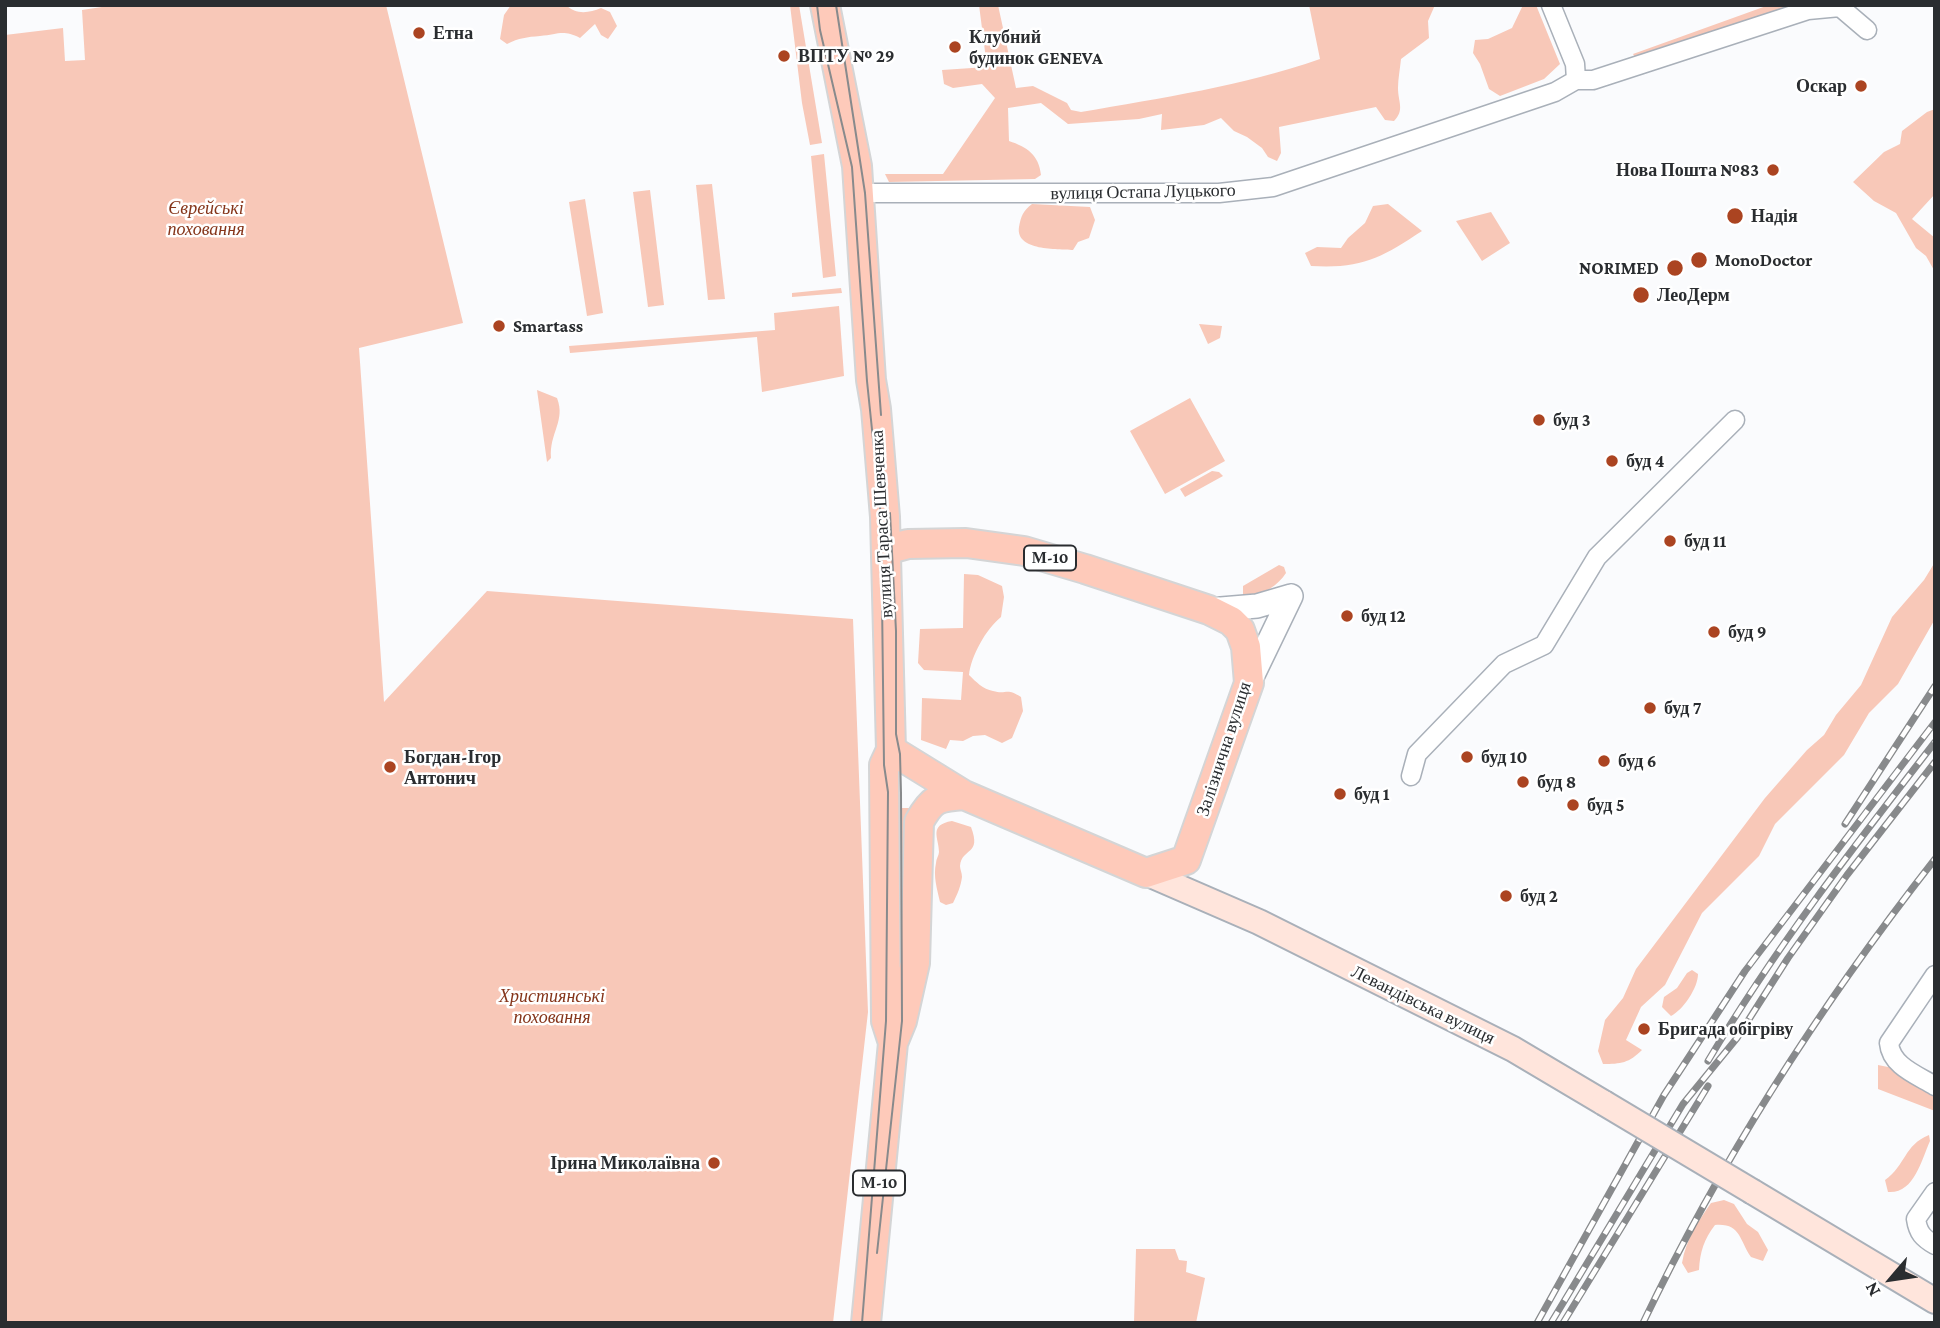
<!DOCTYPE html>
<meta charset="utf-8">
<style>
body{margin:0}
#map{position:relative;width:1940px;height:1328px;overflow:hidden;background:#fafbfd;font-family:"Crimson Pro",serif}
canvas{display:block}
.frame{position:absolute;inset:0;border:7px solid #2a2d30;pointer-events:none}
.north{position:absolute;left:1856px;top:1244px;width:70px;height:70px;-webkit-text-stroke:5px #fff;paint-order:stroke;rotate:241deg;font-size:19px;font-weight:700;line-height:28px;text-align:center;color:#2a2d30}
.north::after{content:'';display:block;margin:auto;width:24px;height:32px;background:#2a2d30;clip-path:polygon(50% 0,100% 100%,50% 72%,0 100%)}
</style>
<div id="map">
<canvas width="1940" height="1328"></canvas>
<div class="frame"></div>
<div class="north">N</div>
</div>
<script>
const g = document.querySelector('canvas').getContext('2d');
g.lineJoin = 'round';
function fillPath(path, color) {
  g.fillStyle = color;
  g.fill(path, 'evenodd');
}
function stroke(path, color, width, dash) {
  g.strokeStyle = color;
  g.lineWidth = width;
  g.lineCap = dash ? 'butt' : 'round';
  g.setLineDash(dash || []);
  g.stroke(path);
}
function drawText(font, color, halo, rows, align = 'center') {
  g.font = font + ' "Crimson Pro",serif';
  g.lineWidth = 5;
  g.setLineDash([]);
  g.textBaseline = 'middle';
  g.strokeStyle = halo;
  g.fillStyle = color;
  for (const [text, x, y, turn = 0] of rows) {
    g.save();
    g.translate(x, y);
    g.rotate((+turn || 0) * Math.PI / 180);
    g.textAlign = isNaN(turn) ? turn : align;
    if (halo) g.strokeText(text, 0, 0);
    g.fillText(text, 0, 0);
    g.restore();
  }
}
fillPath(new Path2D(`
 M115,5H386L463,323L359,348L384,702L487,591L853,619L868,1012L833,1323H5V35L63,28L65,61L85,60L82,10Z
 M511,5H566C576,15 589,13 601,8L610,12L617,26L608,39L601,35L595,24L580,38C562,29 558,35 540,36C527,37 519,38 507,44L500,39L504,15Z
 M790,5H799L822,143L810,145L802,103Z
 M979,5H998L1016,88L1033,86L1067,103L1071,110L1081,112C1162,98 1242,86 1320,59L1309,5H1435L1428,21L1429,38L1401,59C1400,69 1398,79 1398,88C1398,102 1405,110 1394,121L1385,120L1376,107L1279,127L1281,153L1277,161L1268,157L1262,148L1247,137L1234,131L1221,118L1204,125L1161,130L1162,114L1139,119L1068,124L1041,103L1008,108L1009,141C1027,147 1039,155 1041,175L1035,179L889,182L885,174H943L995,98L982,84L953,88L944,84L942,70L987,67Z
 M1523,5H1536L1560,64L1544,79L1500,96L1489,89L1480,64L1473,53L1475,40L1488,39L1512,28Z
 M1769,5H1794L1636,59L1633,54Z
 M1935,109V194L1912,219L1935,238V272L1926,256L1916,248L1896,213L1874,201L1853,182L1884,152L1900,144L1902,131L1927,112Z
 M824,154L836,276L823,278L811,156Z
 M712,184L725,299L708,300L696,185Z
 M650,190L664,305L648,307L633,192Z
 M585,199L603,313L587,316L569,202Z
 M1032,204L1090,207L1095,220L1089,238L1078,242L1073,250C1058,249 1015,251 1019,227C1021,216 1023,211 1032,204Z
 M1388,204L1422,231C1381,258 1362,269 1311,266L1305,253L1317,247L1341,248L1348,238L1365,223L1373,206Z
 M1491,212L1510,243L1482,261L1456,221Z
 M841,288L842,293L792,297V293Z
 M839,306L844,376L762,392L757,337L570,353L569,346L775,330L774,313Z
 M1199,324L1222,326L1220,338L1208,344Z
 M537,390L557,398C566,421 549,433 551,458L547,462Z
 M1190,398L1225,461L1165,494L1130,431Z
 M1212,471L1219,472L1223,476L1185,497L1180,489Z
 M1935,562V619L1898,684L1869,713L1844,755L1775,824L1759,856L1702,913L1665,985L1641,1007L1626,1040L1642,1050C1629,1063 1621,1064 1603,1064L1598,1051L1605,1020L1623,998L1636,969L1765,798L1807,750L1824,735L1836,715L1861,685L1892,617L1924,580Z
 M1279,565L1284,567L1286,573C1277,587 1260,597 1243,594V586Z
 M964,574L978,575L1002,586L1004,597L1001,617C986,629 971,656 969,675C976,682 983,689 993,691C1007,695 1006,687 1021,697L1023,711L1012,738L1002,743L985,735L973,736L963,741L950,740L946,749L921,740L922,698L961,700L963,672L924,670L918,663L920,629L963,628Z
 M902,808H910L902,949Z
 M952,821L971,827C982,856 962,847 960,866C960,869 962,873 962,877C961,886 957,895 953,903L946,905L940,902C937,889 933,876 936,863C936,859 939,855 939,852C939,838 928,825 952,821Z
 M1692,970L1698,974C1698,988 1683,1010 1671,1016L1662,1007L1664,997L1677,988L1687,973Z
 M1878,1065L1903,1070L1935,1092V1111L1878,1089Z
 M1929,1135L1930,1141C1921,1161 1914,1194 1888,1192L1885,1180C1906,1165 1904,1145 1929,1135Z
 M1724,1200L1734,1204L1747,1224L1758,1232L1768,1250L1763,1261L1751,1257C1739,1240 1741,1223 1715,1225C1704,1239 1700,1252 1699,1270L1688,1273L1682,1263C1686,1239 1698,1222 1711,1203Z
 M1136,1249H1175L1179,1260L1187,1261L1186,1272L1205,1278L1196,1323H1134Z`), '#f8c8b8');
const minor = new Path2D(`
 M1551,5L1575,64L1576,80
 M1576,80H1593L1808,10L1840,7L1867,30
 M860,193H1219L1273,187L1555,92L1576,80
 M1411,776L1417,754L1504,664L1544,645L1597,557L1735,420
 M1935,975L1889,1043C1891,1066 1917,1075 1935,1086
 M1935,1192L1916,1219C1918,1233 1923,1238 1935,1245`);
const tertiary = new Path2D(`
 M1209,610L1257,606L1291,596
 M1249,683L1291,596`);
const secondary = new Path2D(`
 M1146,873L1259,922L1513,1049L1604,1103
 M1753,1192L1935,1301`);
const primary = new Path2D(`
 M825,5L857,166L871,380L876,409L885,517L891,750L884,765L886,1021L893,1043
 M886,550L908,544L966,543L1024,551L1085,569L1209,610L1231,621L1240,630L1246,647L1249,683L1186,860L1146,873L964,795L891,750
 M866,1323L893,1043L902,1021L915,963L919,822C932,798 938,797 964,795`);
stroke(minor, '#a9b0b9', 21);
stroke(tertiary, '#a9b0b9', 26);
stroke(secondary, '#a9b0b9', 28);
stroke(primary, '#d4d5d6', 32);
stroke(minor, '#fff', 18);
stroke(tertiary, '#fff', 23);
stroke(secondary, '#ffe5dc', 24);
stroke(primary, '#fecaba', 28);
stroke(new Path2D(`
 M817,5L820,30L852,167L867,381L881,517L884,765L888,792L886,1021L862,1323
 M836,5L865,193L881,415
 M877,1253L902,1021L901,793L900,754L896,734V631L890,513`), '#888a8c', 2);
const rail = new Path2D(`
 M1845,824L1935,686
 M1708,1061C1775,948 1855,845 1935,742
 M1537,1323L1664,1095L1745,971L1935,722
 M1551,1323L1683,1104L1737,1038L1788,958L1847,875L1935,762
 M1563,1323L1708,1086
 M1643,1323C1722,1158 1822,1003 1935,859`);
stroke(rail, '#888a8c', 7);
stroke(rail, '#fff', 4.5, [13]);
const secondaryBridge = new Path2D(`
 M1604,1103L1753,1192`);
stroke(secondaryBridge, '#a9b0b9', 28, []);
stroke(secondaryBridge, '#ffe5dc', 24);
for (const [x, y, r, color] of [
 [419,33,7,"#ab4421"],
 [955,47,7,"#ab4421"],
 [784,56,7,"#ab4421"],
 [1861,86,7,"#ab4421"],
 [1773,170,7,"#ab4421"],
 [1735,216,9,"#ab4421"],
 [1699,260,9,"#ab4421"],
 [1675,268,9,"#ab4421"],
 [1641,295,9,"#ab4421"],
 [499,326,7,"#ab4421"],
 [1539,420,7,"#ab4421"],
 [1612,461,7,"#ab4421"],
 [1670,541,7,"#ab4421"],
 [1347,616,7,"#ab4421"],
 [1714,632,7,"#ab4421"],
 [1650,708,7,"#ab4421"],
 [1467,757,7,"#ab4421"],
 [1604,761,7,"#ab4421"],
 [390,767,7,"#ab4421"],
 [1523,782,7,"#ab4421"],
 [1340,794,7,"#ab4421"],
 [1573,805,7,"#ab4421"],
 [1506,896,7,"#ab4421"],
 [1644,1029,7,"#ab4421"],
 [714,1163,7,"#ab4421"]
]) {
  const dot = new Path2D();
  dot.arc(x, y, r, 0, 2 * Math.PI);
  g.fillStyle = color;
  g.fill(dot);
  stroke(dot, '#fff', 2.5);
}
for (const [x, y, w] of [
 [1050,558,52],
 [879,1183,52]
]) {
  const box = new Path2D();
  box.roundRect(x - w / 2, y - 12.5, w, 25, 5);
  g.fillStyle = '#fff';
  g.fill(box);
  stroke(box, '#2a2d30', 2);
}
drawText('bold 16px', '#2a2d30', null, [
 ["М-10",1050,558],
 ["М-10",879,1183]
]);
drawText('bold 18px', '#2a2d30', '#fff', [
 ["Етна",433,33],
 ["Клубний",969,37],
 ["будинок GENEVA",969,58],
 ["ВПТУ № 29",798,56],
 ["Оскар",1847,86,"right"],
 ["Нова Пошта №83",1759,170,"right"],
 ["Надія",1751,216],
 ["MonoDoctor",1715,260],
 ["NORIMED",1659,268,"right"],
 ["ЛеоДерм",1657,295],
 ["Smartass",513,326],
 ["буд 3",1553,420],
 ["буд 4",1626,461],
 ["буд 11",1684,541],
 ["буд 12",1361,616],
 ["буд 9",1728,632],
 ["буд 7",1664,708],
 ["Богдан-Ігор",404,757],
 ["Антонич",404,778],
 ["буд 10",1481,757],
 ["буд 6",1618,761],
 ["буд 8",1537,782],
 ["буд 1",1354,794],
 ["буд 5",1587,805],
 ["буд 2",1520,896],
 ["Бригада обігріву",1658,1029],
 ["Ірина Миколаївна",700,1163,"right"]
], 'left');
drawText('18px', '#2a2d30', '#fff', [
 ["вулиця Остапа Луцького",1143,192,-1],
 ["вулиця Тараса Шевченка",882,524,-93],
 ["Залізнична вулиця",1224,749,-72],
 ["Левандівська вулиця",1423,1005,26]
]);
drawText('italic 18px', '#85351a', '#fff', [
 ["Єврейські",206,208],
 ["поховання",206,229],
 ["Християнські",552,996],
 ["поховання",552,1017]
]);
</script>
